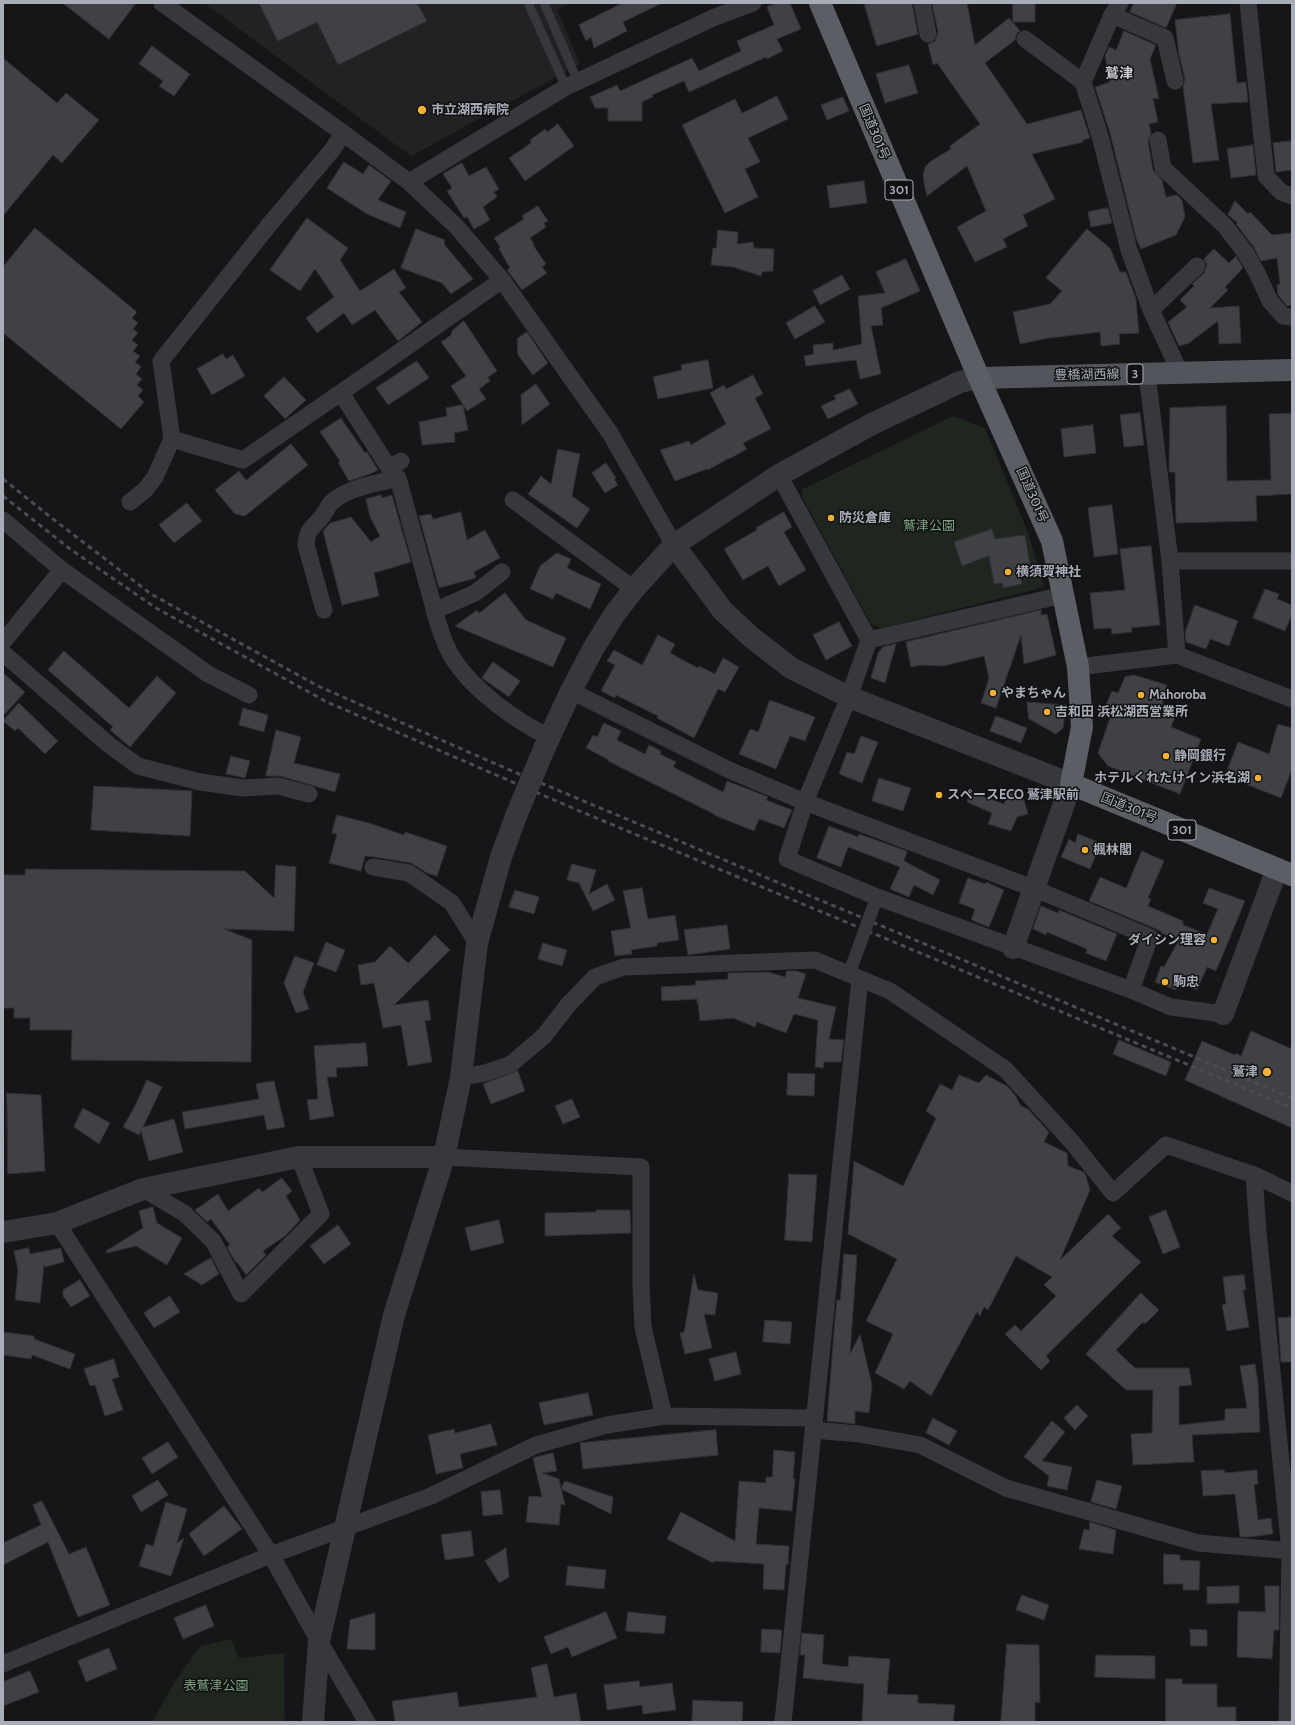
<!DOCTYPE html>
<meta charset="utf-8">
<style>
body{margin:0}
#map{position:relative;width:1295px;height:1725px;overflow:hidden;background:#161618;font-family:Cabin,sans-serif}
canvas{display:block}
.frame{position:absolute;inset:0;border:4px solid #a8adb8;pointer-events:none}
</style>
<div id="map">
<canvas width="1295" height="1725"></canvas>
<div class="frame"></div>
</div>
<script>
const g = document.querySelector('canvas').getContext('2d');
g.lineJoin = 'round';
function fillPath(path, color) {
  g.fillStyle = color;
  g.fill(path, 'evenodd');
}
function stroke(path, color, width, dash) {
  g.strokeStyle = color;
  g.lineWidth = width;
  g.lineCap = dash ? 'butt' : 'round';
  g.setLineDash(dash || []);
  g.stroke(path);
}
function drawText(font, color, halo, rows, align = 'center') {
  g.font = font + ' Cabin,"Noto Sans JP",sans-serif';
  g.lineWidth = 3;
  g.setLineDash([]);
  g.textBaseline = 'middle';
  g.strokeStyle = halo;
  g.fillStyle = color;
  for (const [text, x, y, turn = 0] of rows) {
    g.save();
    g.translate(x, y);
    g.rotate((+turn || 0) * Math.PI / 180);
    g.textAlign = isNaN(turn) ? turn : align;
    if (halo) g.strokeText(text, 0, 0);
    g.fillText(text, 0, 0);
    g.restore();
  }
}
fillPath(new Path2D(`
 M204,3H571L557,10L580,64L411,156Z`), '#222225');
fillPath(new Path2D(`
 M953,416L985,428L1029,535L1044,587L883,628L871,624L802,497L803,489Z
 M231,1639L239,1658L284,1653L285,1722H152L174,1683L200,1646Z`), '#1e261f');
const building = new Path2D(`
 M63,3H136L109,39Z
 M259,3H417L427,21L338,65L317,22L278,41Z
 M623,3H662L623,22L627,31L594,48L591,37L586,41L579,25Z
 M777,3H790L801,29L777,39L783,51L767,59L766,57L689,92L684,81L652,95L653,97L642,102V121H608V108H595L590,97L617,85L620,91L692,58L699,71L741,51L737,41L774,25L767,7Z
 M864,3H912L918,34L877,46Z
 M932,3H967L975,45L1009,18L1020,31L1017,33L1015,40L985,63L1027,124L1081,110L1090,138L1083,140V142L1032,154L1055,199L1023,215L1028,226L1003,239L1007,247L975,262L957,227L986,211L967,166L927,196L924,183L923,175L925,167L931,161L951,149L950,146L980,124L937,63L933,65L928,44L935,41L938,32Z
 M1013,3H1035V22H1013Z
 M1134,3H1177L1166,28L1130,12Z
 M1230,14L1237,83L1246,82L1248,102L1211,104L1219,160L1193,163L1183,87L1185,79L1179,55L1175,20Z
 M1124,31L1156,45L1150,59L1159,99L1153,98L1158,122L1149,124L1151,133L1148,142L1153,170L1162,180L1166,197L1177,195L1182,200L1185,217L1176,235L1141,249L1136,238L1110,133L1095,87L1110,82L1105,56L1109,47L1116,50Z
 M152,46L190,74L174,96L159,86L163,81L139,64Z
 M3,58L57,103L66,93L99,120L62,163L53,155L3,216Z
 M909,65L918,93L885,103L876,74Z
 M777,96L788,119L748,138L760,162L745,169L758,197L725,213L682,125L735,99L742,113Z
 M843,97L849,111L827,120L821,105Z
 M558,124L574,146L525,181L509,158L531,143L530,140L545,129L547,132Z
 M1292,141V170L1276,172L1273,143Z
 M1253,145L1256,175L1231,178L1227,149Z
 M344,162L363,174L369,165L391,181L378,200L406,212L400,228L367,214L327,188Z
 M462,163L469,176L486,167L499,189L494,192L497,197L483,207L490,220L474,229L467,217L464,218L447,191L452,188L443,174Z
 M864,181L867,203L830,208L827,186Z
 M1235,201L1248,214L1250,212L1272,235L1292,233V305L1287,306L1278,295L1277,285L1280,284L1277,258L1261,261L1253,246L1236,224L1238,223L1228,215Z
 M538,206L548,221L544,223L546,227L530,238L534,244L533,245L546,264L542,267L547,273L522,290L507,270L510,268L499,249L500,247L494,238L524,219L522,216Z
 M1108,208L1112,223L1091,227L1088,212Z
 M307,218L348,248L340,260L360,291L394,269L406,288L399,292L422,322L398,341L375,310L352,325L344,313L317,333L306,318L334,297L315,269L300,291L270,270Z
 M35,228L137,312L132,318L138,323L133,329L138,333L132,340L138,345L133,351L140,356L135,362L141,367L136,374L142,379L137,385L143,390L138,396L144,402L121,429L3,333V267Z
 M416,229L445,240L444,244L473,279L451,294L442,283L401,268Z
 M1087,229L1110,248L1120,272H1126L1136,299L1139,333L1119,334L1120,344L1101,346L1100,332L1049,338L1020,344L1013,312L1050,304L1062,291L1046,278Z
 M718,230L738,232L737,244L753,242L754,248L774,249L773,271L762,272L761,276L733,267L711,265L713,248H716Z
 M1214,249L1229,263L1236,256L1243,268L1225,287L1228,290L1210,308L1239,306L1241,343L1219,344L1218,321L1189,343L1179,346L1168,322L1187,307L1180,300L1194,286L1192,284L1204,273L1207,265L1204,259Z
 M906,259L920,291L881,308L883,325L871,326L881,374L860,379L856,360L806,366L804,356L814,354L813,345L833,343V350L862,344L858,296L885,293L876,272Z
 M842,275L850,289L820,305L813,291Z
 M815,306L825,322L795,339L786,323Z
 M464,321L497,371L488,377L490,381L479,389L486,399L467,411L451,386L466,376L441,342L451,335L452,331Z
 M527,332L548,363L533,375L518,355L517,339Z
 M223,354L226,359L233,355L245,376L212,395L197,369Z
 M708,360L713,388L658,399L653,377L682,370L681,365Z
 M417,361L429,378L388,405L376,388Z
 M753,375L763,394L755,398L771,429L743,443L747,449L729,459V458L708,470L707,469L675,481L660,450L689,441L691,445L726,424L710,393L724,385L726,389Z
 M284,377L306,400L285,419L264,396Z
 M536,384L550,404L522,425L521,395Z
 M850,389L858,404L828,419L821,406L836,399L834,396Z
 M463,405L468,430L454,433L455,442L422,445L419,422L447,416L446,408Z
 M1226,406L1227,481L1271,480L1269,414L1292,413V494L1256,496L1257,521L1176,523L1175,472H1169V470L1170,408Z
 M1140,413L1144,445L1124,447L1120,415Z
 M341,418L365,453L367,452L378,470L370,474L349,481L338,462L340,461L320,432Z
 M1093,425L1096,453L1064,457L1061,429Z
 M291,444L308,465L245,516L235,514L215,490L239,471L246,480Z
 M558,449L580,454L572,496L590,509L577,528L528,494L541,476L551,484Z
 M606,463L616,478L614,479L618,485L605,493L592,473Z
 M381,495L382,498L392,495L411,562L374,573L379,596L342,605L323,531L330,523L351,517L371,542L380,536L370,517L366,499Z
 M187,503L202,521L174,543L159,525Z
 M1112,505L1118,554L1094,557L1088,508Z
 M461,512L467,540L485,530L500,558L474,572L476,578L439,588L419,516L431,514L433,519Z
 M784,512L792,527L784,532L806,570L779,586L768,566L743,580L724,549L757,530L756,528Z
 M992,529L995,539L1025,535L1031,571L1020,574L1022,584L1003,588L1002,583L994,584L989,556L962,566L954,542Z
 M1151,546L1160,625L1131,628L1132,632L1112,634L1111,628L1094,629L1090,593L1125,590L1120,549Z
 M557,553L571,559L567,568L601,584L590,609L556,593L553,599L530,589L540,566Z
 M1265,589L1279,594L1277,599L1292,605V614L1285,631L1253,618Z
 M505,593L526,620L566,638L553,667L455,626L477,610L479,613Z
 M1195,605L1238,621L1229,646L1210,639L1206,649L1186,642L1185,633Z
 M1041,610V615L1047,614L1056,655L1024,664L1021,635L996,708L981,703L989,678L984,656L943,666L921,665L911,667L906,642Z
 M839,622L852,646L826,660L813,635Z
 M658,635L675,644L670,653L698,668L699,666L715,674L723,658L739,667L725,692L718,689L694,738L657,718L658,716L616,695L615,698L601,691L615,665L607,661L614,650L642,665Z
 M896,644L885,683L871,678L878,653L883,647Z
 M64,651L129,708L157,676L176,693L130,747L110,730L113,727L48,670Z
 M493,662L520,681L509,697L482,678Z
 M3,673L25,692L3,716Z
 M1134,675L1167,685L1161,711L1175,717L1171,727L1201,739L1180,794L1108,766L1098,753L1112,712L1104,709L1112,691L1118,693L1125,677Z
 M770,700L815,717L805,741L790,736L776,769L739,754L750,729L758,732Z
 M1027,702L1066,705L1063,728L1056,734L1029,719Z
 M19,703L58,741L45,754L18,728L15,731L3,721Z
 M243,708L268,715L264,732L239,725Z
 M996,716L1027,728L1021,743L990,731Z
 M604,723L621,731L617,740L645,754L649,745L661,751L660,754L676,762L673,767L723,792L727,781L768,797L766,800L792,810L784,828L759,819L754,831L714,815V814L608,761L609,760L586,748L593,735L597,737Z
 M1278,724L1292,728V769L1281,798L1225,776L1238,742L1269,754Z
 M276,730L301,737L294,763L340,774L335,792L280,776H266Z
 M861,736L878,742L862,783L839,774L847,752L854,754Z
 M231,756L250,761L245,778L226,774Z
 M879,778L911,788L903,811L872,801Z
 M94,786L192,791L190,836L91,830Z
 M971,792L1004,804L1009,792L1024,800L1028,814L1017,817L1011,831L988,824L992,813L967,802Z
 M337,815L369,823L404,835L405,832L447,846L437,876L427,873L411,863L375,857L365,856L361,871L329,863L337,834L332,833Z
 M829,826L858,837L859,834L907,851L904,861L940,880L933,895L914,885L909,897L890,889L900,867L848,847L841,867L817,858Z
 M1078,834L1101,843L1090,869L1061,857L1069,839L1075,843Z
 M1142,851L1164,861L1148,898L1151,899L1148,906L1183,921V925L1207,934L1218,909L1203,903L1209,888L1245,901L1216,971L1207,967L1197,990L1179,984L1176,990L1155,982L1161,966L1164,967L1179,940L1161,933L1162,932L1154,928L1089,901L1100,877L1126,888Z
 M572,864L596,870L589,894L607,884L615,900L593,911L579,883L567,880Z
 M276,865L296,867L294,931L224,929L252,940L251,1062L71,1060L72,1030H30V1018H14V1008H3V875H25V869L245,871L274,898Z
 M968,878L985,884L986,882L1004,890L989,927L971,920L975,909L959,903Z
 M642,888L648,919L675,915L679,940L657,943V946L631,950L632,954L615,956L611,931L631,928L623,891Z
 M515,890L539,897L534,914L509,907Z
 M1041,906L1058,913L1059,910L1117,934L1106,961L1086,953L1087,949L1047,932L1046,935L1033,929Z
 M727,925L730,949L688,955L684,930Z
 M435,935L450,950L394,1005L428,1000L431,1020L425,1021L432,1062L408,1066L401,1025L383,1028L374,983L361,985L358,965L375,962L390,946L408,963Z
 M326,942L345,950L336,972L317,965Z
 M543,943L567,950L562,966L538,959Z
 M295,956L314,963L303,992L309,1009L296,1013L284,983Z
 M787,971H797L806,974L798,998L836,1007L829,1039L844,1040L841,1062H824L823,1068L815,1067L818,1020L794,1014L786,1033L757,1022L755,1027L733,1018L700,1021L698,1003H697V999L662,1001L661,987L696,985L695,981L728,979V973L768,972L785,977Z
 M1251,1031L1292,1049V1128L1185,1080L1202,1041L1235,1055L1236,1053L1241,1056Z
 M1119,1040L1171,1062L1166,1076L1113,1054Z
 M366,1043L368,1066L336,1068L337,1077H327L334,1116L310,1120L307,1100L318,1099L314,1046Z
 M518,1071L525,1091L491,1104L483,1084Z
 M788,1073L815,1074L814,1096L787,1095Z
 M959,1075L979,1083L986,1075L1007,1086L1015,1095L1021,1106L1028,1109L1049,1132L1044,1142L1067,1153L1068,1166L1084,1172L1086,1176L1090,1190L1060,1260L1108,1214L1121,1228L1112,1236L1141,1262L1046,1356L1050,1361L1041,1370L1005,1334L1015,1325L1021,1331L1056,1296L1044,1285L1052,1277L1016,1256L988,1310L984,1307L980,1316L977,1312L931,1396L910,1381L904,1389L875,1373L893,1334L866,1321L897,1259L848,1234L854,1161L903,1186L936,1118L926,1111L940,1084L952,1090Z
 M147,1080L162,1087L143,1127L174,1119L183,1152L149,1161L141,1131L139,1135L123,1127L135,1106Z
 M274,1081L285,1127L267,1130L264,1115L185,1129L182,1112L259,1099L256,1084Z
 M7,1093L41,1095L45,1171L8,1174Z
 M572,1099L580,1117L563,1124L555,1106Z
 M83,1108L110,1123L99,1144L74,1127Z
 M789,1174L817,1175L812,1242L785,1240Z
 M282,1178L292,1191L286,1196L300,1220L285,1236L263,1251L266,1255L246,1275L237,1262L236,1263L227,1247L230,1245L211,1219L207,1222L195,1210L218,1194L228,1211L259,1188L262,1192Z
 M153,1207L157,1223L182,1238L167,1265L136,1246L107,1253L106,1251L143,1228L139,1211Z
 M596,1210H630L631,1233L545,1236V1213L596,1212Z
 M1166,1210L1180,1247L1163,1254L1149,1217Z
 M499,1220L504,1243L471,1251L465,1228Z
 M338,1225L351,1244L324,1264L310,1246Z
 M29,1248L30,1254L61,1248L64,1262L45,1267L44,1265L40,1303L15,1300L18,1270L14,1251Z
 M844,1254L857,1255L850,1354L860,1334L872,1385L869,1413L855,1411V1424L827,1421L835,1319L837,1300H840Z
 M211,1258L219,1274L202,1285L184,1274Z
 M694,1274L698,1290L718,1293L715,1315L704,1314L712,1348L685,1354L680,1333L684,1332Z
 M1244,1275L1246,1290H1243L1249,1327L1227,1331L1222,1305L1226,1304L1223,1277Z
 M80,1280L90,1296L71,1307L63,1296V1290Z
 M1141,1293L1159,1310L1146,1323H1142L1116,1350L1135,1368H1189L1192,1385L1179,1386V1425L1225,1420V1409L1247,1408L1240,1366L1255,1364L1258,1383L1260,1432L1192,1435L1194,1462L1133,1465L1131,1434L1152,1433L1153,1390H1126L1086,1354Z
 M170,1296L180,1312L154,1328L144,1313Z
 M1292,1317V1362H1281L1278,1318Z
 M765,1320L792,1322L790,1344L763,1342Z
 M3,1332L34,1336V1339L75,1354L70,1369L32,1355L31,1359L3,1355Z
 M736,1352L741,1374L715,1381L709,1359Z
 M114,1359L119,1377L112,1379L123,1410L105,1416L95,1385L90,1386L84,1369Z
 M588,1393L593,1415L544,1425L539,1403Z
 M1077,1405L1088,1416L1075,1430L1064,1418Z
 M933,1418L957,1431L949,1445L926,1433Z
 M1052,1421L1065,1432L1042,1461L1072,1467L1067,1490L1047,1486L1049,1476L1024,1457Z
 M491,1424L497,1445L460,1454L463,1468L436,1474L428,1435L454,1429L455,1433Z
 M716,1430L718,1455L583,1469L580,1443Z
 M168,1442L178,1457L152,1474L142,1458Z
 M774,1450L795,1452L793,1479H795L792,1511L759,1508L756,1544L789,1546L788,1565L786,1564L784,1590L763,1589L764,1564L714,1561L713,1563L667,1539L681,1512L735,1541L739,1481L766,1483V1477H772Z
 M553,1453L557,1471L542,1473L559,1479L565,1505L561,1504L559,1525L526,1522L529,1496L542,1497L533,1458Z
 M1224,1470L1225,1473L1257,1470L1258,1484L1254,1485L1258,1520L1271,1518L1273,1534L1248,1537H1240L1235,1494L1203,1496L1201,1471Z
 M158,1480L168,1495L141,1512L132,1496Z
 M1097,1480L1122,1486L1116,1509L1091,1502Z
 M565,1481L613,1497L611,1514L561,1489Z
 M500,1490L503,1514L483,1516L481,1492Z
 M42,1501L69,1554L86,1547L110,1605L78,1617L48,1542L3,1565V1543L41,1525L33,1505Z
 M166,1502L187,1509L177,1543L184,1538L171,1576L139,1566L146,1544L153,1546Z
 M224,1506L242,1529L204,1556L189,1534Z
 M1090,1522L1116,1530L1113,1554L1079,1549L1084,1529L1089,1530Z
 M471,1531L474,1556L445,1560L441,1535Z
 M506,1548L509,1577L499,1583L485,1561Z
 M1164,1554L1180,1555V1560L1200,1561L1199,1590H1183V1584H1164Z
 M568,1566L606,1570L604,1589L566,1585Z
 M1239,1586V1603L1207,1604V1587Z
 M1265,1586H1279V1630H1274L1272,1659L1237,1657L1238,1611L1265,1612Z
 M1022,1595L1049,1605L1044,1620L1016,1610Z
 M206,1605L214,1626L183,1639L174,1618Z
 M606,1612L617,1638L572,1657L568,1647L551,1654L544,1637Z
 M628,1612L666,1616L664,1634L626,1631Z
 M375,1613V1650L347,1649L350,1620Z
 M762,1629L782,1630L780,1653L761,1652Z
 M1190,1629L1207,1630V1646H1191Z
 M802,1633L824,1635L822,1664L848,1667L849,1656L890,1659L887,1694L918,1695V1703L955,1705L953,1722H862L864,1684L803,1678L805,1655H800Z
 M1007,1644L1039,1645L1040,1703L1035,1702V1722H1001Z
 M109,1648L117,1669L86,1682L78,1661Z
 M1096,1655L1155,1656V1679L1095,1677Z
 M547,1664L554,1697L576,1693L581,1722H395L392,1701L457,1692L459,1707L537,1697L531,1668Z
 M30,1671L39,1692L3,1706V1682Z
 M1166,1679H1182V1684H1217V1707H1236V1722H1166Z
 M639,1681L640,1687L672,1683L676,1710L643,1714L642,1705L607,1710L604,1685Z
 M693,1700L743,1702L742,1722H692Z`);
fillPath(building, '#404145');
stroke(building, '#303034', 1);
stroke(new Path2D(`
 M528,3L566,87
 M544,3L578,82`), '#37383d', 9);
stroke(new Path2D(`
 M162,3L343,133L409,182L456,226L502,280L610,433L674,545
 M922,3L928,34
 M1120,3L1112,15L1083,82L1100,136L1129,250L1151,310L1176,364L1177,373
 M1248,3L1266,176L1281,192L1292,196
 M1112,15L1165,38L1175,81
 M1025,39L1083,82
 M1158,140L1163,168L1225,226L1245,252L1257,273L1270,301L1283,316L1292,317
 M409,182L566,87L715,17L753,3
 M1151,310L1197,266
 M1147,374L1170,561L1177,655
 M341,393L389,468L401,461
 M172,439L243,460L378,367L502,280
 M779,475L869,640L849,697L805,802L787,859L877,897L1131,990L1171,1007L1223,1014
 M513,500L634,589
 M130,502L145,490L155,477L172,439L161,361L269,225L333,149L343,133
 M3,520L62,570L3,642
 M1170,561H1292
 M62,570L208,674L249,695
 M324,610L306,545C307,530 311,529 320,519C325,514 327,507 331,503C345,488 378,483 398,478L438,623C442,636 446,648 454,660C474,691 516,721 549,737
 M434,611L475,593L502,572
 M869,640L1063,595
 M3,653L108,744L138,766L200,782L243,788L278,786L309,794
 M1078,667L1177,655L1292,699
 M571,691L729,770L805,802L1035,889L1150,937L1131,990
 M373,867L409,873L452,903L477,943
 M461,1077L485,1073L511,1064L544,1036L568,1005L595,977L624,967L815,960L890,991L1005,1069L1072,1142L1113,1193L1166,1145L1254,1175L1292,1193
 M444,1157L641,1167V1286L643,1327L664,1416
 M1254,1175L1258,1232L1290,1551L1287,1722
 M143,1189L184,1213L213,1241L241,1294L321,1214L299,1157
 M57,1223L271,1555L319,1641L367,1722
 M813,1430L859,1434L920,1445L1006,1488L1198,1543L1292,1551
 M3,1664L271,1555L431,1496L536,1445L607,1425L664,1416L813,1418
 M783,1722L860,979`), '#37383d', 17);
stroke(new Path2D(`
 M674,545L723,611L751,637L791,668L849,697L1071,784L1013,948
 M544,749L571,691L593,649L614,615L634,589L674,545L779,475L872,424L960,382L979,378
 M1223,1014L1277,869
 M3,1232L57,1223L143,1189L299,1157H444
 M313,1722L319,1641L394,1315L444,1157L461,1077L477,943L501,857L516,816`), '#37383d', 22);
stroke(new Path2D(`
 M979,378L1292,370`), '#53555c', 22);
stroke(new Path2D(`
 M820,3L979,378L1052,541L1078,667L1082,727L1071,784L1292,875`), '#5b5e65', 22);
stroke(new Path2D(`
 M3,479L53,519L151,594L318,686L505,768L1292,1098
 M3,496L70,549L156,608L327,702L582,812L1292,1108`), '#4a4c52', 3, [5, 4]);
stroke(new Path2D(`
 M849,974L877,897`), '#37383d', 13);
stroke(new Path2D(`
 M516,816L544,749`), '#37383d', 22);
for (const [x, y, r, color] of [
 [422,110,5,"#f2b134"],
 [831,518,4,"#f2b134"],
 [1008,572,4,"#f2b134"],
 [993,693,4,"#f2b134"],
 [1141,695,4,"#f2b134"],
 [1047,712,4,"#f2b134"],
 [1166,756,4,"#f2b134"],
 [1258,778,4,"#f2b134"],
 [939,795,4,"#f2b134"],
 [1085,850,4,"#f2b134"],
 [1214,940,4,"#f2b134"],
 [1165,982,4,"#f2b134"],
 [1267,1072,5,"#f2b134"]
]) {
  const dot = new Path2D();
  dot.arc(x, y, r, 0, 2 * Math.PI);
  g.fillStyle = color;
  g.fill(dot);
  stroke(dot, '#111113', 1.5);
}
for (const [x, y, w] of [
 [899,190,28],
 [1135,374,16],
 [1182,830,28]
]) {
  const box = new Path2D();
  box.roundRect(x - w / 2, y - 10, w, 20, 3);
  g.fillStyle = '#111113';
  g.fill(box);
  stroke(box, '#a8adb8', 1);
}
drawText('bold 12px', '#a8adb8', null, [
 ["301",899,190],
 ["3",1135,374],
 ["301",1182,830]
]);
drawText('bold 13px', '#a8adb8', '#111113', [
 ["市立湖西病院",431,110],
 ["防災倉庫",839,518],
 ["横須賀神社",1016,572],
 ["やまちゃん",1001,693],
 ["Mahoroba",1149,695],
 ["吉和田 浜松湖西営業所",1055,712],
 ["静岡銀行",1174,756],
 ["ホテルくれたけイン浜名湖",1250,778,"right"],
 ["スペースECO 鷲津駅前",947,795],
 ["楓林閣",1093,850],
 ["ダイシン理容",1206,940,"right"],
 ["駒忠",1173,982],
 ["鷲津",1258,1072,"right"]
], 'left');
drawText('13px', '#a8adb8', '#111113', [
 ["国道301号",874,132,67],
 ["豊橋湖西線",1087,375,-1],
 ["国道301号",1032,495,66],
 ["国道301号",1129,808,22]
]);
drawText('13px', '#7fa381', '#111113', [
 ["鷲津公園",929,526],
 ["表鷲津公園",216,1686]
]);
drawText('bold 14px', '#c9ccd4', '#111113', [
 ["鷲津",1119,74]
]);
</script>
